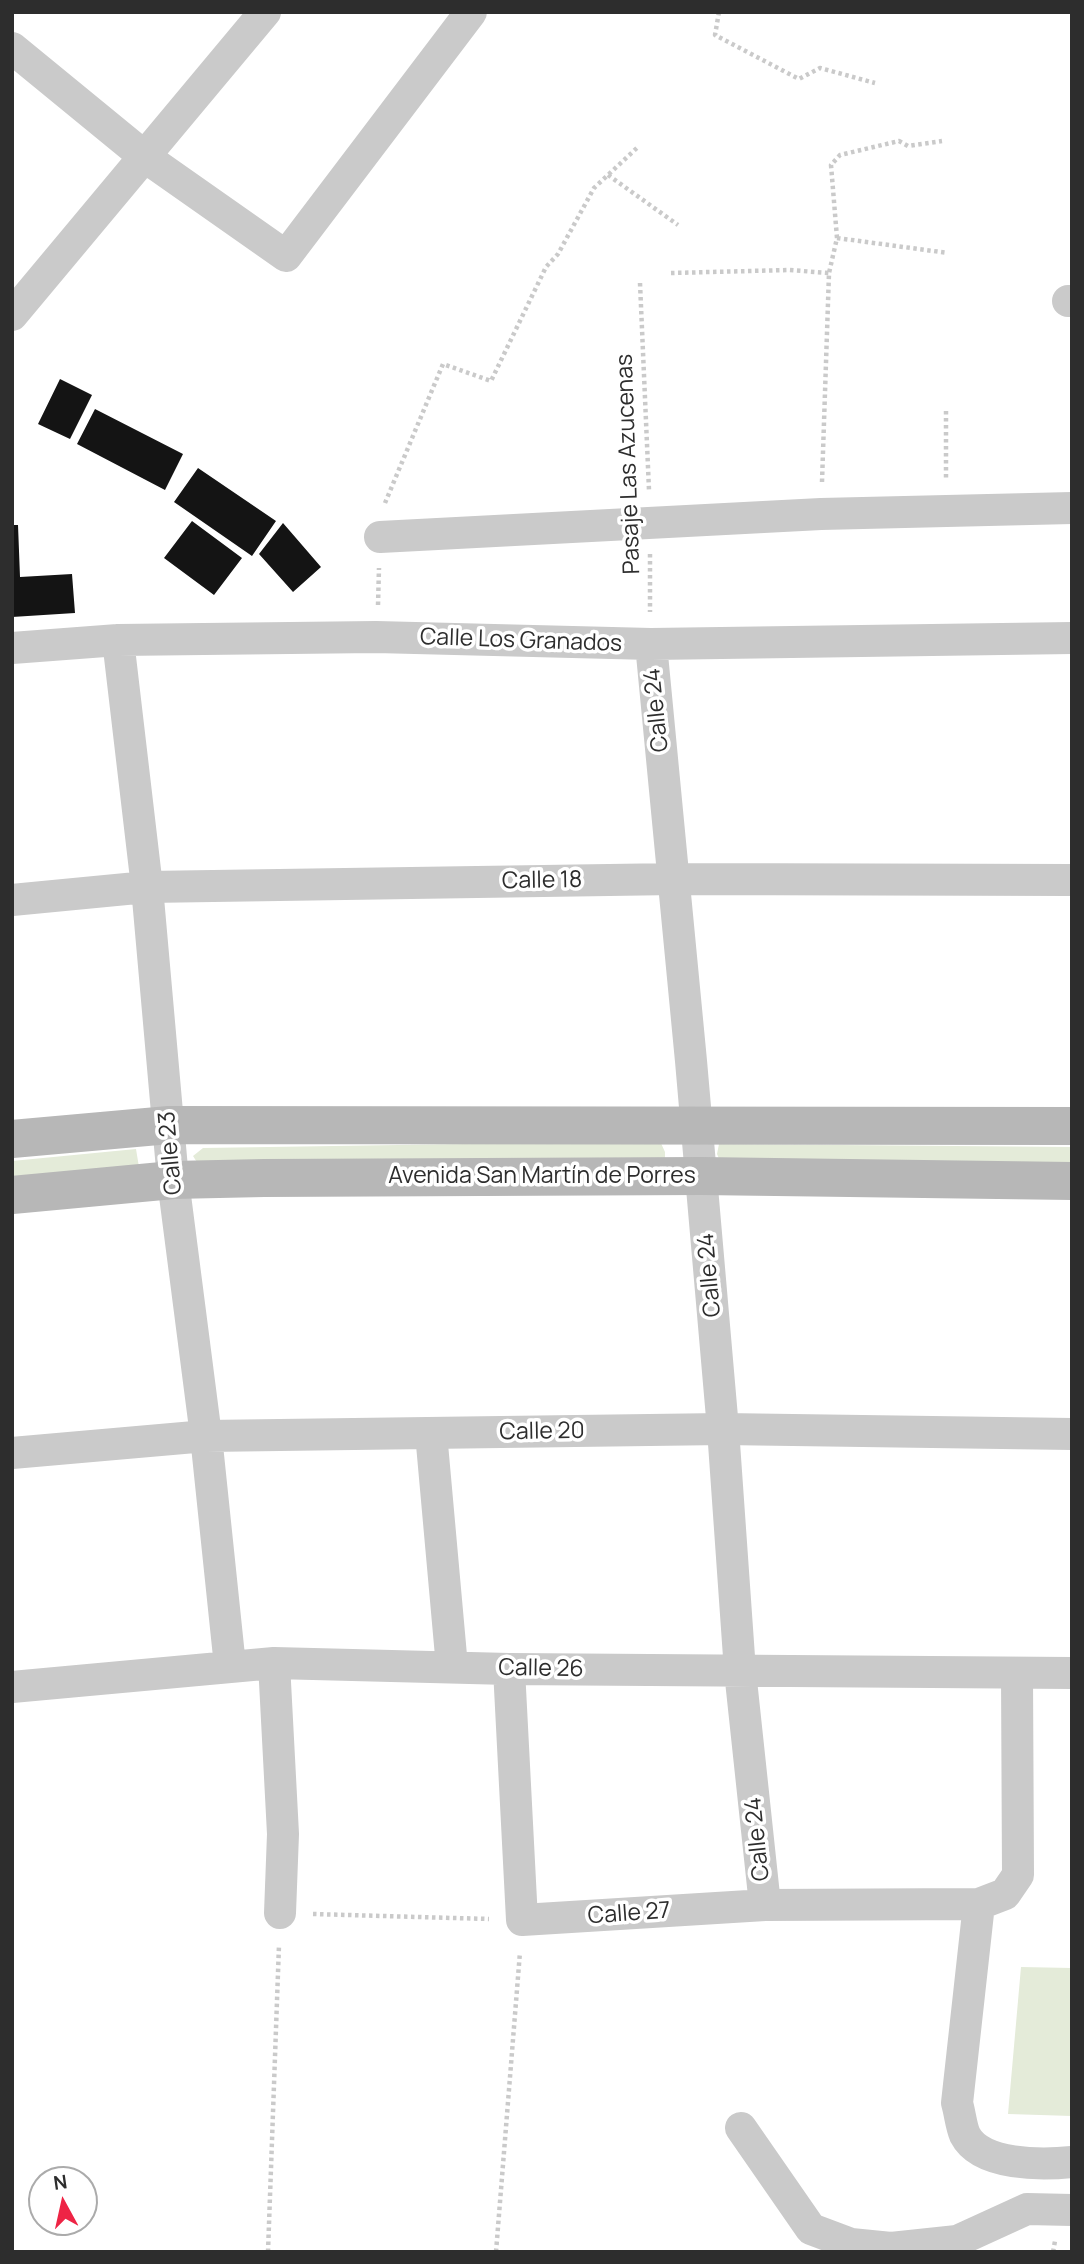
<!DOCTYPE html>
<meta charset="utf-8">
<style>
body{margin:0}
#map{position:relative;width:1084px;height:2264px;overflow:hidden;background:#fff;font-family:Manrope,sans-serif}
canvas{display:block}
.frame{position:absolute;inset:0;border:14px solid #2d2d2d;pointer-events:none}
.north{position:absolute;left:28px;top:2166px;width:70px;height:70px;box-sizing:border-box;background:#fff;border:2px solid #ababab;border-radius:50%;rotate:352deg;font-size:19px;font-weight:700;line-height:28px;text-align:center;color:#2d2d2d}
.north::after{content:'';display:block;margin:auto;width:24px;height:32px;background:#ee2445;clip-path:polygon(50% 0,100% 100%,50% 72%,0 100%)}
</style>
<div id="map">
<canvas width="1084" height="2264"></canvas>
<div class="frame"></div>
<div class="north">N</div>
</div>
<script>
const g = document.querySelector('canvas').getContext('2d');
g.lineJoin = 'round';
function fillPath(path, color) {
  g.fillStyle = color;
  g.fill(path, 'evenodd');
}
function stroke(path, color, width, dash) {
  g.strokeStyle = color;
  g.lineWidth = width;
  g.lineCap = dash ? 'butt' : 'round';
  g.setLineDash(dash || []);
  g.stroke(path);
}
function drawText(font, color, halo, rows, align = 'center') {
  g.font = font + ' Manrope,sans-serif';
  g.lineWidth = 7;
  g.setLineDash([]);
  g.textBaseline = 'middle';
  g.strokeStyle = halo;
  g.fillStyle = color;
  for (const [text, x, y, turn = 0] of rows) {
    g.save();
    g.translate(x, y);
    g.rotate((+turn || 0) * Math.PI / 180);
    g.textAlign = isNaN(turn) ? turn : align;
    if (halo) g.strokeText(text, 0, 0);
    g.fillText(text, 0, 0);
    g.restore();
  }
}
fillPath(new Path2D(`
 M660,1141L665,1152V1161L200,1167L193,1156L203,1148Z
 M719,1144L1072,1147V1166L721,1163L717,1154Z
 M136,1149L139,1167L12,1179V1161Z
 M1021,1967L1072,1968V2116L1008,2114Z`), '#e4ebd9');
fillPath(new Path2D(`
 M60,379L92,395L70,439L38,424Z
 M95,409L183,454L165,490L77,444Z
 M198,468L276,521L252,556L174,502Z
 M192,521L242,558L214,595L164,558Z
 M283,523L321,567L293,592L259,554Z
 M12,525H18L20,577L72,574L75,613L12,617Z`), '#141414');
stroke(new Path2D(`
 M719,12L715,35L799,79L820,68L875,83
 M608,175L678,225
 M837,238L948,253
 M671,273L789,270L829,273
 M640,283L649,490
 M946,411V478
 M822,482L829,273L837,238L831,165L840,155L899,141L908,146L942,141
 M385,503L443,364L491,381L546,267L558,254L594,188L639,146
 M650,554V612
 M378,605L379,568
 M313,1914L489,1919
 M268,2252L279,1945
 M496,2252L520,1952
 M1053,2252L1055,2241`), '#cacaca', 4.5, [3.5, 3.5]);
stroke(new Path2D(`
 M12,48L145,157L286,256L471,12
 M1068,301H1072
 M12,315L265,12
 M380,537L821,514L1072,508
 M118,640L147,887L173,1180L206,1436L230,1666
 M651,644L691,1061L723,1429L740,1671L765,1905
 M12,648L118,640L376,637L651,644L1072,638
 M12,900L147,887L675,879L1072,880
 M431,1433L452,1667
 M12,1453L206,1436L723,1429L1072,1434
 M274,1663L283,1834L280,1913
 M509,1669L522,1920L765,1905L979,1904L1005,1894L1018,1875L1017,1675
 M12,1687L274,1663L509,1669L1072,1673
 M979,1904L957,2103C960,2113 961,2126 965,2135C981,2166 1042,2165 1072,2162
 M741,2128L811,2229L851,2244L891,2248L957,2241L1027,2209L1072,2210`), '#cacaca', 32);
stroke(new Path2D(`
 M12,1139L169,1125L1072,1126
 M12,1195L173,1180L264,1178L701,1176L1072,1181`), '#b7b7b7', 38);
drawText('23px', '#2d2d2d', '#fff', [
 ["Pasaje Las Azucenas",629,464,-92],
 ["Calle Los Granados",521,641,2],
 ["Calle 24",657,710,-96],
 ["Calle 18",542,881,-1],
 ["Calle 23",171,1153,-95],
 ["Avenida San Martín de Porres",542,1177],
 ["Calle 24",710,1275,-95],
 ["Calle 20",542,1432,-1],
 ["Calle 26",541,1669,1],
 ["Calle 24",758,1839,-96],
 ["Calle 27",629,1914,-4]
]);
</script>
